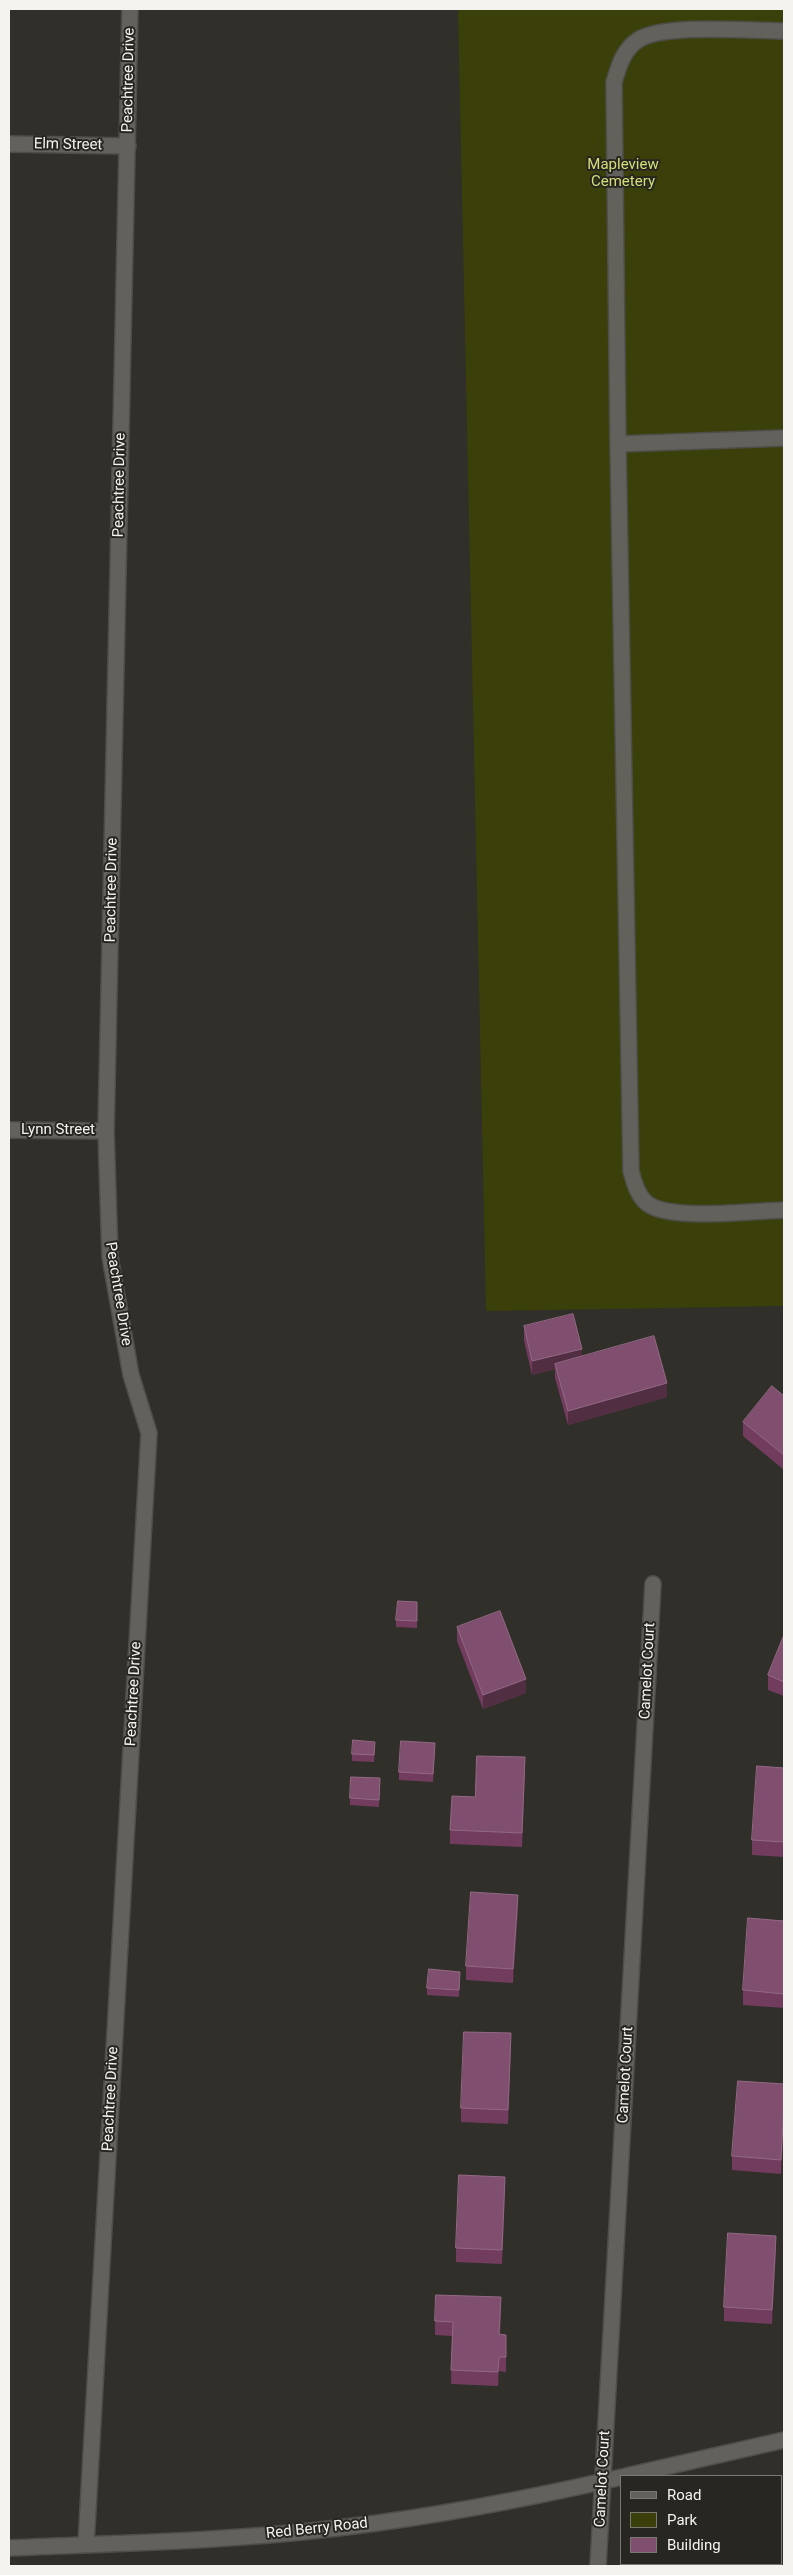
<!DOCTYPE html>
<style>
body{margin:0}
#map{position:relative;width:793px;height:2575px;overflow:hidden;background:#312f2a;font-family:Roboto,sans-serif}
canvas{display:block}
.frame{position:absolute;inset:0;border:10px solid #f4f3f0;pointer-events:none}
.legend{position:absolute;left:620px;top:2475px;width:162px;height:90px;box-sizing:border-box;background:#272621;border:1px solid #797874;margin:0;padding:6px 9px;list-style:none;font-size:15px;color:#f4f3f0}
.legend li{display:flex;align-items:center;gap:10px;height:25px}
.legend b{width:25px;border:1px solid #797874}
</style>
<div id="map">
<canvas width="793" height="2575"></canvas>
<div class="frame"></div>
<ul class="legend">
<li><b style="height:6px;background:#62615b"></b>Road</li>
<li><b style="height:14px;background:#3b3f0a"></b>Park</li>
<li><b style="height:14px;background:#804f6f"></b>Building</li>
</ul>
</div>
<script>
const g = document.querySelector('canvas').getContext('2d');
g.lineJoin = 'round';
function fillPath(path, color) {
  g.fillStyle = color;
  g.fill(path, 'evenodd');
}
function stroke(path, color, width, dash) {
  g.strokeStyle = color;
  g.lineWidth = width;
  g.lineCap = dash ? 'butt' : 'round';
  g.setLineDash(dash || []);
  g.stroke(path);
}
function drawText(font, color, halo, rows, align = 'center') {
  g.font = font + ' Roboto,sans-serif';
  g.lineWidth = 4;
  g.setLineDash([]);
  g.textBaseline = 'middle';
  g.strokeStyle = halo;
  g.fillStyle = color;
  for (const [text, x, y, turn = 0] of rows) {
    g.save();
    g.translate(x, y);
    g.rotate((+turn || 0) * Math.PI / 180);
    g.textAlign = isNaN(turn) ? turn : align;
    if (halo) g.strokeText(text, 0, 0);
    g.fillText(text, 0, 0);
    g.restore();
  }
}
fillPath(new Path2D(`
 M458,9H784V1306L486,1311Z`), '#3b3f0a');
const lane = new Path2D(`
 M784,438L618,444L631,1171C634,1182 638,1197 648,1204C671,1221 754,1211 784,1210
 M618,444L614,82C619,66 623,50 638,40C663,23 752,31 784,31`);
const street = new Path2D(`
 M9,144L128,146
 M9,1130L106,1131
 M626,2476L784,2440
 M86,2544L149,1433L131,1375L110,1257L106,1131L130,9
 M9,2548C121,2543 234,2541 346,2527C438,2516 531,2498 622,2477
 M598,2566L653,1584`);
stroke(lane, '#4e4d48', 18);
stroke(street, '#4e4d48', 18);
stroke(lane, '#62615b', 15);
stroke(street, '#62615b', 15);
fillPath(new Path2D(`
 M524,1326L582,1356L667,1397L568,1425L555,1378V1369L532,1375L524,1341Z
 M784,1396V1470L743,1436V1422Z
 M417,1602V1628L396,1627V1620Z
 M457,1627L526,1693L483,1709L457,1641Z
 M784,1635V1696L768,1690V1675Z
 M375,1749L374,1762L352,1761V1754Z
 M435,1750L433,1782L399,1780V1772Z
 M784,1768V1857L752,1855V1840Z
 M525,1772L522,1847L450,1844V1830Z
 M380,1778L379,1807L350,1805V1798Z
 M518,1909L513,1983L466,1980V1966Z
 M784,1921V2008L743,2005V1990Z
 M460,1980L459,1997L427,1995V1988Z
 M511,2047L508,2124L461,2122V2108Z
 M784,2084V2115L781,2174L732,2170V2156Z
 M505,2191L502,2264L456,2262V2248Z
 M776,2250L772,2324L724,2321V2307Z
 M501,2312L500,2335L506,2349V2372L499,2371L498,2386L451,2384L452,2336L435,2335V2321Z`), '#723c5f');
fillPath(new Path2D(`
 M582,1349V1363L555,1364V1369L532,1375V1361Z
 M667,1383V1397L568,1425V1411Z
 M526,1679V1693L483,1709V1695Z
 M525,1757V1772L522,1847V1833Z
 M518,1895V1909L513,1983V1969Z
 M511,2033V2047L508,2124V2110Z
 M784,2101V2115L781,2174V2160Z
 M505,2177V2191L502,2264V2250Z
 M776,2236V2250L772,2324V2310Z
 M501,2297V2312L499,2349V2334Z
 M499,2357V2371L498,2386V2372Z`), '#522e43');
const building = new Path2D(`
 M573,1314L582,1349L532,1361L524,1326Z
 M654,1336L667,1383L568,1411L555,1364Z
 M772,1386L784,1396V1455L743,1422Z
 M398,1601L417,1602V1621L396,1620Z
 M500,1611L526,1679L483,1695L457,1627Z
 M784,1635V1682L768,1675Z
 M353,1740L375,1742L374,1755L352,1754Z
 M401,1741L435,1743L433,1774L399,1772Z
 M477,1756L525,1757L522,1833L450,1830L452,1796L475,1797Z
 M757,1766L784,1768V1842L752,1840Z
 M351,1777L380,1778L379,1800L350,1798Z
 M471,1892L518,1895L513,1969L466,1966Z
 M748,1918L784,1921V1994L743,1990Z
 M429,1969L460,1972L459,1990L427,1988Z
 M464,2032L511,2033L508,2110L461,2108Z
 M738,2081L784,2084V2101L781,2160L732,2156Z
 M459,2175L505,2177L502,2250L456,2248Z
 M728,2233L776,2236L772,2310L724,2307Z
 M436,2295L501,2297L499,2334L506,2335V2357H499L498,2372L451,2370L453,2322L435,2321Z
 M762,2564H772L773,2566H739Z`);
fillPath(building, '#804f6f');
stroke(building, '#926983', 1);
drawText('15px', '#f4f3f0', '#272621', [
 ["Peachtree Drive",129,80,-89],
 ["Elm Street",68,145,1],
 ["Peachtree Drive",120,485,-89],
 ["Peachtree Drive",112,890,-89],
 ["Lynn Street",58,1130],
 ["Peachtree Drive",118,1294,81],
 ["Camelot Court",648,1671,-87],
 ["Peachtree Drive",134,1694,-87],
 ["Camelot Court",626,2075,-87],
 ["Peachtree Drive",111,2099,-87],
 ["Camelot Court",603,2479,-87],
 ["Red Berry Road",317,2529,-6]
]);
drawText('15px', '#d5df78', '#272621', [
 ["Mapleview",623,165],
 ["Cemetery",623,182]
]);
</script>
